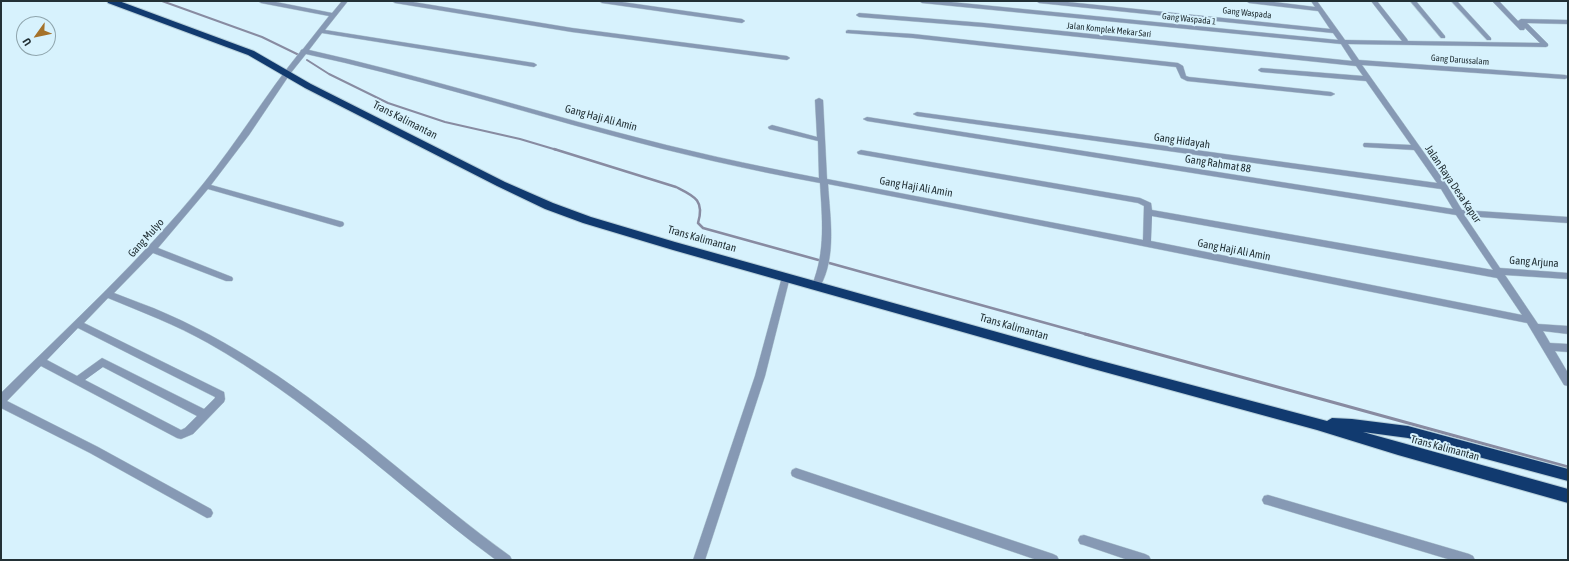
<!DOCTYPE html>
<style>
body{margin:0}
#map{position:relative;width:1569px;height:561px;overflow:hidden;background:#d7f2fd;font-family:"Asap Condensed",sans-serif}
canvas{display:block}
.frame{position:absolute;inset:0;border:2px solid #233136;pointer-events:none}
.north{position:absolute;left:16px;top:16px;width:40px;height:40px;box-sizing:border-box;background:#d7f2fd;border:1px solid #8fa5ad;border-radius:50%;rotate:237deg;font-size:11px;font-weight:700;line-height:16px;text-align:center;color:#233136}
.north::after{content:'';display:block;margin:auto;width:14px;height:18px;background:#a5722a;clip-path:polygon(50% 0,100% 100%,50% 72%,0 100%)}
</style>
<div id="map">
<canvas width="1569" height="561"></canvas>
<div class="frame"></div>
<div class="north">U</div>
</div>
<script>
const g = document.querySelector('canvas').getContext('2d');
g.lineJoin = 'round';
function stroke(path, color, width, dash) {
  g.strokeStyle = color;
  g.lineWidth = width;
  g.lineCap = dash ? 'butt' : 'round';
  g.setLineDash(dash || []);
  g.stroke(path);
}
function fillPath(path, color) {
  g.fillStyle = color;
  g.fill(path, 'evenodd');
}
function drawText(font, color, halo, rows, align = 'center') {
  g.font = font + ' "Asap Condensed",sans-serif';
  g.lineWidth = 4;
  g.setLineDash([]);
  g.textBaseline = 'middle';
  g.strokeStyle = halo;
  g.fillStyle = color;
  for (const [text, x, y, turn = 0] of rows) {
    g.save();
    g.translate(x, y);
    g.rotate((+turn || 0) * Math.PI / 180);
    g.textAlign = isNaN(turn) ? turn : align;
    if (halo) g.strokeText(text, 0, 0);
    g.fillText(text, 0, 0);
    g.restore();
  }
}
stroke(new Path2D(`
 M162,1L262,37L299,55
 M307,60L329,74L388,103L445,122L520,139L557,150`), '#888ba1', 2);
stroke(new Path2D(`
 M554,149L676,187C694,196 705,200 698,223L703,228L1089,335`), '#888ba1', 2.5);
stroke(new Path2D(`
 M1085,334L1568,467`), '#888ba1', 3);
const minor = new Path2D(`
 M258,1H271L332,13L342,1H348L325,30L534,63L537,65L534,67L322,33L309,50C412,73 513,105 616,132C683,150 751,165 819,178L818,141L769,129L768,127L772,125L817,137L815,100L819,98L823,100L827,179L1143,240L1144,206L1138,203L858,154L857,152L861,150L1140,198L1151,203L1152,210L1493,270L1456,215L867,121L863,119L867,117L1453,209L1441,189L917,116L913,114L917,112L1437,183L1414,150L1364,147L1363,145L1364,143H1367L1411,145L1366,81L1261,72L1258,70L1261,68L1363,76L1356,66L984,27L859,17L856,15L859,13L984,23L1352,61L1341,44L922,3L919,1H941L1338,40L1333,33L1039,3L1036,1H1058L1330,29L1318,11L1249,3L1246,1H1266L1315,7L1311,1H1317L1345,40L1402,41L1371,1H1377L1407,39L1408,41L1540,43L1525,28L1524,30H1520L1492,1H1499L1518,21L1521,19L1568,20V24L1527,23L1548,44V46L1546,47L1348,44L1359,60L1565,75L1568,76L1567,78L1565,79L1362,65L1447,185L1462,210L1568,217V223L1465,216L1500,268L1568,273V279L1505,275L1538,324L1568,326V334L1543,331L1550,343L1568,344V352L1555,351L1568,373V386L1564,385L1527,323L958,209L828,184C830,218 837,256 820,287L817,288L812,285C826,251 822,218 820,183C749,170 679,154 610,135C509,108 409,76 306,54L290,74L249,135L211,185L343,222L344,224L343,226L340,227L208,189L158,248L232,277L233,279L232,281H226L153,253L114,293C131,300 150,306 167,314C206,331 243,353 278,376C359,431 431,499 510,556L512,560H496L472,542C385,474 305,398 208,343C176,325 142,312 108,298L84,323L224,392L225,399L224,402L193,434L181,439L177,438L41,366L7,401L98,447L211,509L213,513L211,517L207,518L90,453L1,408V393C70,325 142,259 203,184C238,141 266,94 300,52L301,50L303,49L329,16L261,3ZM1152,216L1497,278L1522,315L1151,241ZM78,328L215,397V398L204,409L102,358L77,376L47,360ZM103,367L197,416L185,428L181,430L85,380Z
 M392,1H407L572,28L787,56L790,58L787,60L572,32L395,3Z
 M599,1H615L742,19L745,21L742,23L602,3Z
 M1410,1H1416L1445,36V38H1441Z
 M1451,1H1457L1491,38V40H1487Z
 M848,30L913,34L1178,63L1183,66L1186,76L1189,77L1331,92L1335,94L1331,96L1187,81L1181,78L1176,67L913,38L846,33V31Z
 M786,274L790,277L765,376L705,560H693L755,376L782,277Z
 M796,468L1053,554L1057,556L1059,560H1037L796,478L792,476L791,473L792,470Z
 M1268,495L1469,554L1473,556L1475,560H1451L1268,505L1264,504L1262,500L1264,496Z
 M1084,535L1145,554L1149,556L1151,560H1128L1084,545L1080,544L1078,540L1080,536Z`);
const highway = new Path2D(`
 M107,1H119L254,51L311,84L505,182L553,203L591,217L675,242L1090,358L1327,421L1332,418L1352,419L1408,426L1568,469V481L1408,438L1363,432L1568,489V503L1398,455L1317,430L1090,368L673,250L583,223L545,209L497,186L305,88L248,55L108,3Z`);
stroke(minor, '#b7cfd9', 1);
stroke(highway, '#b7cfd9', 2);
fillPath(minor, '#8699b4');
fillPath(highway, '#113a6f');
drawText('9px', '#233136', '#d7f2fd', [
 ["Gang Waspada",1247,13,6],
 ["Gang Waspada 1",1189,19,6],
 ["Jalan Komplek Mekar Sari",1109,30,6],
 ["Gang Darussalam",1460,60,4]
]);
drawText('11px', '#233136', '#d7f2fd', [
 ["Gang Haji Ali Amin",601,118,15],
 ["Trans Kalimantan",405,120,27],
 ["Gang Hidayah",1182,141,8],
 ["Gang Rahmat 88",1218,164,9],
 ["Jalan Raya Desa Kapur",1453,184,56],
 ["Gang Haji Ali Amin",916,187,10],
 ["Gang Mulyo",146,238,-48],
 ["Trans Kalimantan",702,239,16],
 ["Gang Haji Ali Amin",1234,250,11],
 ["Gang Arjuna",1534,262,4],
 ["Trans Kalimantan",1014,327,16],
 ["Trans Kalimantan",1445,448,15]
]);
</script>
